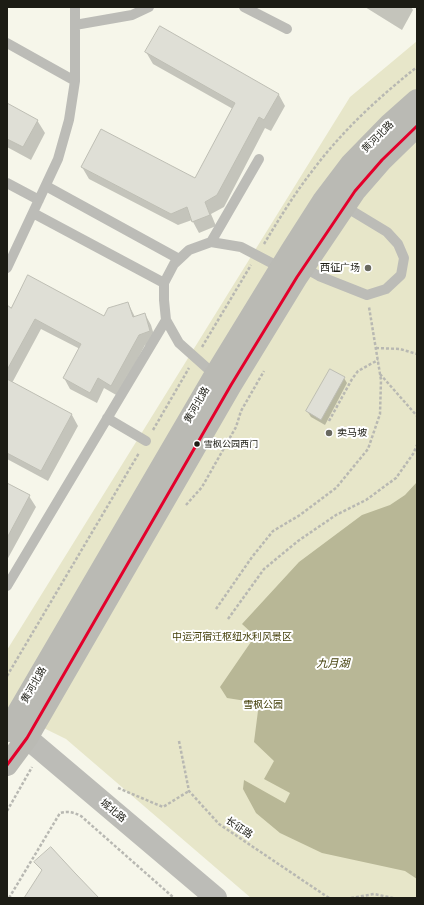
<!DOCTYPE html>
<meta charset="utf-8">
<style>
body{margin:0}
#map{position:relative;width:424px;height:905px;overflow:hidden;background:#f6f6ea;font-family:"Fira Sans",sans-serif}
canvas{display:block}
.frame{position:absolute;inset:0;border:8px solid #1c1c14;pointer-events:none}
</style>
<div id="map">
<canvas width="424" height="905"></canvas>
<div class="frame"></div>
</div>
<script>
const g = document.querySelector('canvas').getContext('2d');
g.lineJoin = 'round';
function fillPath(path, color) {
  g.fillStyle = color;
  g.fill(path, 'evenodd');
}
function stroke(path, color, width, dash) {
  g.strokeStyle = color;
  g.lineWidth = width;
  g.lineCap = dash ? 'butt' : 'round';
  g.setLineDash(dash || []);
  g.stroke(path);
}
function drawText(font, color, halo, rows, align = 'center') {
  g.font = font + ' "Fira Sans","Noto Sans SC",sans-serif';
  g.lineWidth = 4;
  g.setLineDash([]);
  g.textBaseline = 'middle';
  g.strokeStyle = halo;
  g.fillStyle = color;
  for (const [text, x, y, turn = 0] of rows) {
    g.save();
    g.translate(x, y);
    g.rotate((+turn || 0) * Math.PI / 180);
    g.textAlign = isNaN(turn) ? turn : align;
    if (halo) g.strokeText(text, 0, 0);
    g.fillText(text, 0, 0);
    g.restore();
  }
}
fillPath(new Path2D(`
 M417,41V898H251L66,739L7,710V650L350,97Z`), '#e7e6c9');
fillPath(new Path2D(`
 M417,482V879L405,871L322,853L280,833L256,813L243,789L244,780L285,803L290,793L264,779L274,761L254,742L259,703L227,698L220,687L255,636L242,624L299,562L362,515L390,505L405,495Z`), '#b8b796');
fillPath(new Path2D(`
 M365,7H411L413,10L402,30Z
 M146,52L279,95L285,106L271,131L265,128L224,207L211,214L216,226L199,233L192,220L178,225L89,179L82,167L195,179L233,109L153,64Z
 M7,104L37,120L45,133L31,160L7,147Z
 M128,303L135,317L145,314L151,325L156,342L145,345L118,396L104,388L97,403L70,389L64,378L80,349L41,329L12,383L72,415L78,426L48,481L7,459V307L11,309L104,317Z
 M344,378L347,383L325,425L311,417L307,411Z
 M7,484L29,496L36,507L7,560Z`), '#0003');
const building = new Path2D(`
 M160,26L279,94L264,120L259,117L217,195L205,202L210,215L192,222L187,207L171,214L81,167L101,129L195,178L235,103L145,52Z
 M7,103L38,120L23,147L7,139Z
 M28,275L104,316L108,308L128,302L133,317L145,313L150,331L139,335L111,386L98,378L90,393L63,378L81,344L35,319L7,370V305L11,308Z
 M330,369L345,377L321,420L306,411Z
 M7,379L72,414L41,471L7,453Z
 M7,483L30,495L7,538Z
 M51,847L75,873L99,898H24L42,870L34,862Z`);
fillPath(building, '#dfdfd6');
stroke(building, '#bebeb4', 1);
stroke(new Path2D(`
 M264,244C279,219 295,193 313,170C342,131 379,97 417,67
 M202,347L251,265
 M376,348L400,349L417,354
 M380,374L417,416
 M329,421L352,379L358,371L378,360
 M153,430L189,368
 M186,505L202,487L236,427L241,411L264,371
 M216,609L252,557L273,531L300,515L336,488L368,449L380,414L381,380L369,307
 M228,619L264,569L298,541L336,515L366,500L396,478L413,454L417,445
 M7,676L139,453
 M179,741L189,791L219,824L329,898
 M118,788L163,807L189,791
 M7,811L32,767
 M9,898L60,813C68,811 73,812 81,816L174,898
 M351,898L374,894L393,898`), '#b8b8b2', 2.5, [3, 2]);
stroke(new Path2D(`
 M244,7L287,29
 M75,25L132,15L149,7
 M7,43L75,81
 M7,183L39,200
 M46,186L179,259
 M33,213L164,283
 M211,242L259,159
 M303,267L319,276L367,295L386,289L401,275L404,258L398,244L387,232L344,206
 M7,268L58,159L69,120L75,81V7
 M216,376L179,343L166,320L164,300V283L174,264L189,250L211,242L241,247L283,269
 M107,418L146,441
 M7,586L166,320`), '#bcbcb7', 10);
stroke(new Path2D(`
 M10,730L27,738L216,898`), '#bcbcb7', 22);
stroke(new Path2D(`
 M7,731L215,375L291,251L323,201L351,164L390,124L417,100
 M7,765L27,738L231,385L297,277L355,191L382,160L417,126`), '#babab4', 22);
stroke(new Path2D(`
 M7,765L27,738L231,385L297,277L355,191L382,160L417,126`), '#e4002b', 3);
for (const [x, y, r, color] of [
 [368,268,4,"#68685f"],
 [329,433,4,"#68685f"],
 [197,444,3.5,"#1c1c14"]
]) {
  const dot = new Path2D();
  dot.arc(x, y, r, 0, 2 * Math.PI);
  g.fillStyle = color;
  g.fill(dot);
  stroke(dot, '#fff', 1.5);
}
drawText('9px', '#1c1c14', '#fff', [
 ["雪枫公园西门",204,444]
], 'left');
drawText('10px', '#1c1c14', '#fff', [
 ["黄河北路",378,137,-45],
 ["黄河北路",197,405,-60],
 ["黄河北路",34,685,-60],
 ["城北路",113,811,40],
 ["长征路",239,828,34]
]);
drawText('10px', '#1c1c14', '#fff', [
 ["西征广场",360,268],
 ["卖马坡",337,433,"left"]
], 'right');
drawText('10px', '#433f09', '#fff', [
 ["中运河宿迁枢纽水利风景区",232,637],
 ["雪枫公园",263,705]
]);
drawText('italic 11px', '#44400b', '#fff', [
 ["九月湖",333,664]
]);
</script>
